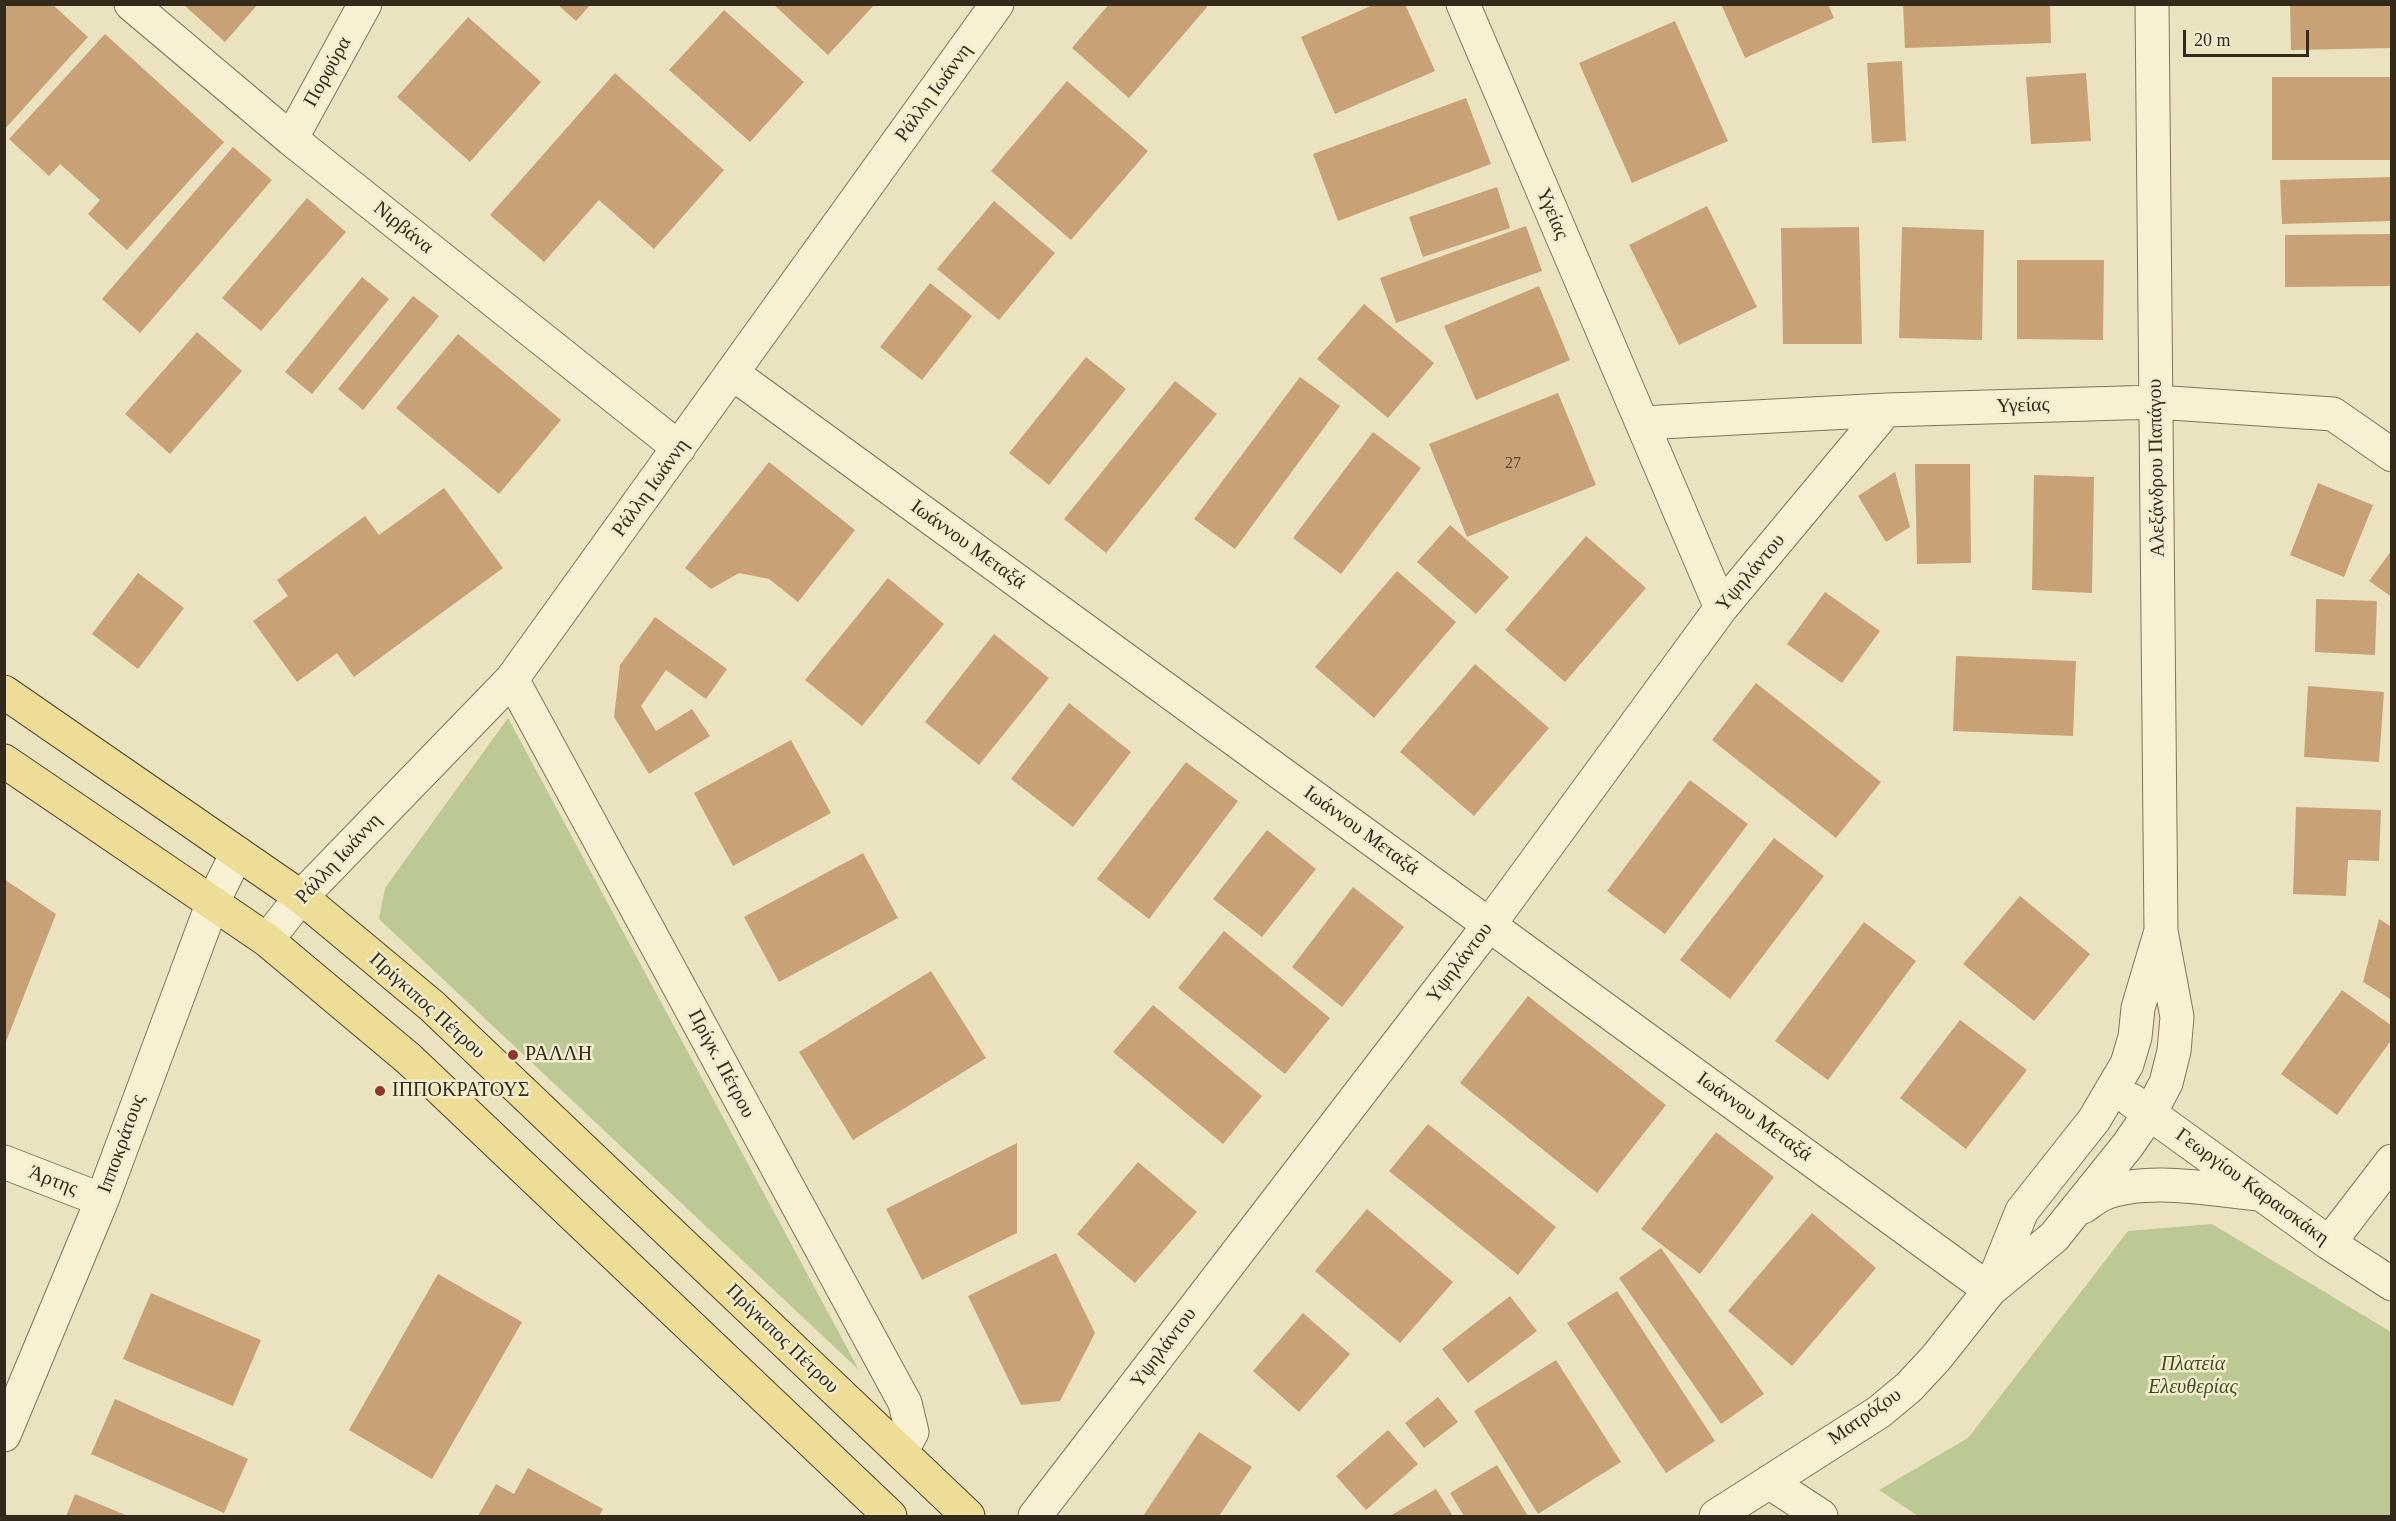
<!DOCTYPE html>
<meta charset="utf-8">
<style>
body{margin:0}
#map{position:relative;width:2396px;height:1521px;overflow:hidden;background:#ebe3bf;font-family:Georgia,serif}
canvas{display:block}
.frame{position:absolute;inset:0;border:6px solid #332a1c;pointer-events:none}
.scale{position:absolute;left:2183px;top:30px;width:126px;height:27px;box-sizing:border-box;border:3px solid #332a1c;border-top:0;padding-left:8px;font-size:18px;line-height:21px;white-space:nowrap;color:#332a1c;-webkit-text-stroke:4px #f3edce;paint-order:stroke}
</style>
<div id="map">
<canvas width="2396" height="1521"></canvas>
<div class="frame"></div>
<div class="scale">20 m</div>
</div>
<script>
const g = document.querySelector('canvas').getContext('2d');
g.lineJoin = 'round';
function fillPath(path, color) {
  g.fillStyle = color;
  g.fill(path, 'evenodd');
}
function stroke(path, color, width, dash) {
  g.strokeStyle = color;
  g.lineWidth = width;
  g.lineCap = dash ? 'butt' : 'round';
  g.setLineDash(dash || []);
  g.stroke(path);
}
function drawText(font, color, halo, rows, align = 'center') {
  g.font = font + ' Georgia,serif';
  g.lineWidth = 5;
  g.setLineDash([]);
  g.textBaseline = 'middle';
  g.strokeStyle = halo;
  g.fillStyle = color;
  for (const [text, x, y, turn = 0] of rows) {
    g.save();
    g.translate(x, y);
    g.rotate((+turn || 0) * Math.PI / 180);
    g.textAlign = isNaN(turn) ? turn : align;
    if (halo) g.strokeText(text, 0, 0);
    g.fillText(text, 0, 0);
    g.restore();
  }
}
fillPath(new Path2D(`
 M508,718L859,1370L379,919L385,888Z
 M2212,1224L2391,1332V1516H1918L1879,1490L1968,1438L2128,1231Z`), '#bdc994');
fillPath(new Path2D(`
 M4,4H52L88,37L4,130Z
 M183,4H258L225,42Z
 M557,4H591L576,21Z
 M773,4H875L828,55Z
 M1109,4H1205L1207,7L1129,98L1072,48Z
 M1375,4H1405L1435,71L1335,114L1301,37Z
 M1721,4H1828L1834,18L1745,58Z
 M1903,4H2050L2051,43L1905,48Z
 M2290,4H2392V48L2291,50Z
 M724,10L804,82L750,142L669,70Z
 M468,17L541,82L470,162L397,97Z
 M1675,21L1728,141L1632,183L1579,63Z
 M105,34L224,142L127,250L88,214L100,200L60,164L49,176L9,139Z
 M1902,61L1906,141L1872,143L1867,63Z
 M615,73L724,170L654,249L599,200L544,262L490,215Z
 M2086,73L2091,141L2031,144L2026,77Z
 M2272,77H2392V160H2272Z
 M1067,81L1148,151L1071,240L991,171Z
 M1466,98L1491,164L1338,221L1313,154Z
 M233,147L272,180L140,333L102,299Z
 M2392,177V221L2282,224L2280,180Z
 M1497,187L1510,228L1423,257L1409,217Z
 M307,198L346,232L261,331L222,298Z
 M994,201L1055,253L999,320L937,269Z
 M1707,206L1757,307L1679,345L1629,245Z
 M1526,226L1542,271L1396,323L1380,278Z
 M1859,227L1862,344H1783L1781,228Z
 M1902,227L1984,230L1982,340L1899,338Z
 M2392,234V286L2285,287V235Z
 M2017,260H2104L2103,340L2017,339Z
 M362,277L389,299L312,394L285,372Z
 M930,283L972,316L922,380L880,347Z
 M1539,286L1570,360L1476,400L1444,326Z
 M413,296L439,316L363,410L338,389Z
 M1364,304L1434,363L1388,418L1317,359Z
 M197,332L242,371L170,454L125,414Z
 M458,334L561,420L499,494L396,408Z
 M1086,357L1126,389L1049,485L1009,453Z
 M1300,377L1340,406L1235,549L1194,519Z
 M1175,381L1217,414L1106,553L1064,519Z
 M1558,393L1596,485L1467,537L1429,444Z
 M1373,432L1421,468L1341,574L1293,538Z
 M769,462L855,530L798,602L769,579L739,573L711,589L685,568Z
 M1915,464H1970L1971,563L1917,564Z
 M1895,472L1910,527L1886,542L1858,496Z
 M2034,475L2094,477L2092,593L2032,590Z
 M2318,483L2373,505L2344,577L2290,555Z
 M444,488L503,568L354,677L337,653L297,682L253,621L288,596L277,580L365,516L379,535Z
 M1450,525L1509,577L1476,614L1417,562Z
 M1586,536L1646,588L1565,682L1505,630Z
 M2392,550V597L2369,581Z
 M1397,571L1456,622L1374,718L1315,667Z
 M138,573L184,608L138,669L92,634Z
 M888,578L944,624L862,726L805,680Z
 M1825,592L1880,631L1842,683L1787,644Z
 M2316,599L2377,601L2375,655L2315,652Z
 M655,617L727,669L706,699L666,670L641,706L656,731L692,709L710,736L649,774L614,717L620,665Z
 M994,634L1049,678L979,765L925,722Z
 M1956,656L2076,661L2073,736L1953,731Z
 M1475,664L1549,728L1474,816L1400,752Z
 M1756,683L1881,782L1836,838L1712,740Z
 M2308,686L2384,692L2379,762L2304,757Z
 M1069,703L1131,752L1073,827L1011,779Z
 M791,740L831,813L733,866L694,793Z
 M1186,762L1238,801L1149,919L1097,879Z
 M1690,780L1748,824L1665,934L1607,891Z
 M2296,807L2381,810L2379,861L2348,860L2346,896L2293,894Z
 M1267,830L1316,869L1262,937L1213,899Z
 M1774,838L1824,876L1730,999L1680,960Z
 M863,853L898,918L779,982L744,917Z
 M4,879L56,914L5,1044H4Z
 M1353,887L1404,927L1342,1007L1292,967Z
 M2020,896L2090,954L2034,1021L1963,964Z
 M2379,919L2392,927V1000L2363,982Z
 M1864,922L1916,961L1828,1080L1775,1041Z
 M1224,931L1330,1018L1285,1074L1178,988Z
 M931,971L986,1058L853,1140L799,1052Z
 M2342,990L2392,1026V1039L2337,1115L2281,1074Z
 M1528,996L1666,1105L1597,1193L1460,1083Z
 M1153,1005L1262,1096L1223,1144L1113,1052Z
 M1960,1020L2027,1070L1966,1149L1900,1098Z
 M1428,1124L1556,1227L1518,1275L1389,1171Z
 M1716,1132L1774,1177L1700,1274L1641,1229Z
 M1017,1143V1233L922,1280L886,1209Z
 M1138,1162L1197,1212L1135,1283L1077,1234Z
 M1367,1209L1453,1282L1400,1343L1315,1271Z
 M1812,1213L1876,1268L1792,1366L1728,1311Z
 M1661,1248L1764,1394L1721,1424L1619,1278Z
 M1056,1253L1095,1333L1060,1401L1021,1405L968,1296Z
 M438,1274L522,1322L432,1479L349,1430Z
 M1617,1291L1715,1441L1666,1473L1567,1323Z
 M151,1293L261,1340L233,1406L123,1359Z
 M1510,1296L1537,1331L1468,1383L1442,1349Z
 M1303,1313L1350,1354L1299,1412L1253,1371Z
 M1556,1360L1621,1462L1538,1514L1474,1411Z
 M1438,1397L1458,1422L1424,1448L1405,1423Z
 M115,1399L248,1459L224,1513L91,1454Z
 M1388,1430L1418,1464L1366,1510L1336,1476Z
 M1199,1432L1252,1467L1219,1516H1143Z
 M1497,1465L1528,1516H1464L1450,1493Z
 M528,1468L603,1509L599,1516H478L496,1484L514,1494Z
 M1436,1489L1453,1516H1390Z
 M75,1494L128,1516H66Z`), '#c8a276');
const minor = new Path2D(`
 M131,4L291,139L679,448
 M1463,4L1721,608
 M291,139L365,4
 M732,373L1990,1290
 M1642,423L1886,410L2156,402L2333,414L2392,455
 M512,679L905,1403L912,1432L901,1452
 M267,940L301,897L512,679L997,4
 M2131,1100L2329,1243L2392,1284
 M4,1162L102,1200
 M2083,1207C2089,1203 2096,1197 2103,1194C2147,1176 2213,1190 2260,1194
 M2329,1243L2392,1161
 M1992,1285L2022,1211L2094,1120L2127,1064L2135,1037L2138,1008L2160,934
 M4,1435L102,1200L213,902L237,853
 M1769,1482L1821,1516
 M1035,1516L1489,925L1721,608L1886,410
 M1716,1516L1879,1412L1909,1387L1936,1358L1990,1290L2054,1237L2128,1145L2150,1113L2166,1083L2174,1051L2177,1017L2161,931L2152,4`);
const major = new Path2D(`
 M4,692L301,897L432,1006L968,1516
 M4,761L267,940L409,1059L890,1516`);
stroke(minor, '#837458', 35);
stroke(major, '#51422d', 35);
stroke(minor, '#f7f0d2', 33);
stroke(major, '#eedd97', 33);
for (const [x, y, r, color] of [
 [513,1055,6,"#90362b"],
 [380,1091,6,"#90362b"]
]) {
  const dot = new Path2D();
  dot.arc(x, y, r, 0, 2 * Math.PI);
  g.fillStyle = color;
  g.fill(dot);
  stroke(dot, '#f3edce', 2);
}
drawText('16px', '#584832', null, [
 ["27",1513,464]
]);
drawText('20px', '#332a1c', '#f3edce', [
 ["Πορφύρα",328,72,-61],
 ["Ράλλη Ιωάννη",934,93,-54],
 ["Υγείας",1552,214,67],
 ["Νιρβάνα",403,228,39],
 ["Υγείας",2023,406,-2],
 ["Αλεξάνδρου Παπάγου",2157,468,-91],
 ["Ράλλη Ιωάννη",651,488,-54],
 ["Ιωάννου Μεταξά",968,545,36],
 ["Υψηλάντου",1751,573,-50],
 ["Ιωάννου Μεταξά",1361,831,36],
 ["Ράλλη Ιωάννη",339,859,-47],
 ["Υψηλάντου",1460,963,-53],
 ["Πρίγκιπος Πέτρου",427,1006,42],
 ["Πρίγκ. Πέτρου",721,1064,62],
 ["Ιωάννου Μεταξά",1754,1117,36],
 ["Ιπποκράτους",122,1144,-70],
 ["Άρτης",53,1181,21],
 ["Γεωργίου Καραισκάκη",2252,1187,36],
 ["Πρίγκιπος Πέτρου",782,1339,44],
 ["Υψηλάντου",1164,1348,-53],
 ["Ματρόζου",1865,1417,-35]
]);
drawText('20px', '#332a1c', '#f3edce', [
 ["ΡΑΛΛΗ",525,1055],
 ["ΙΠΠΟΚΡΑΤΟΥΣ",392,1091]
], 'left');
drawText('italic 20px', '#3f4f24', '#f3edce', [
 ["Πλατεία",2193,1365],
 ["Ελευθερίας",2193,1388]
]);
</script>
